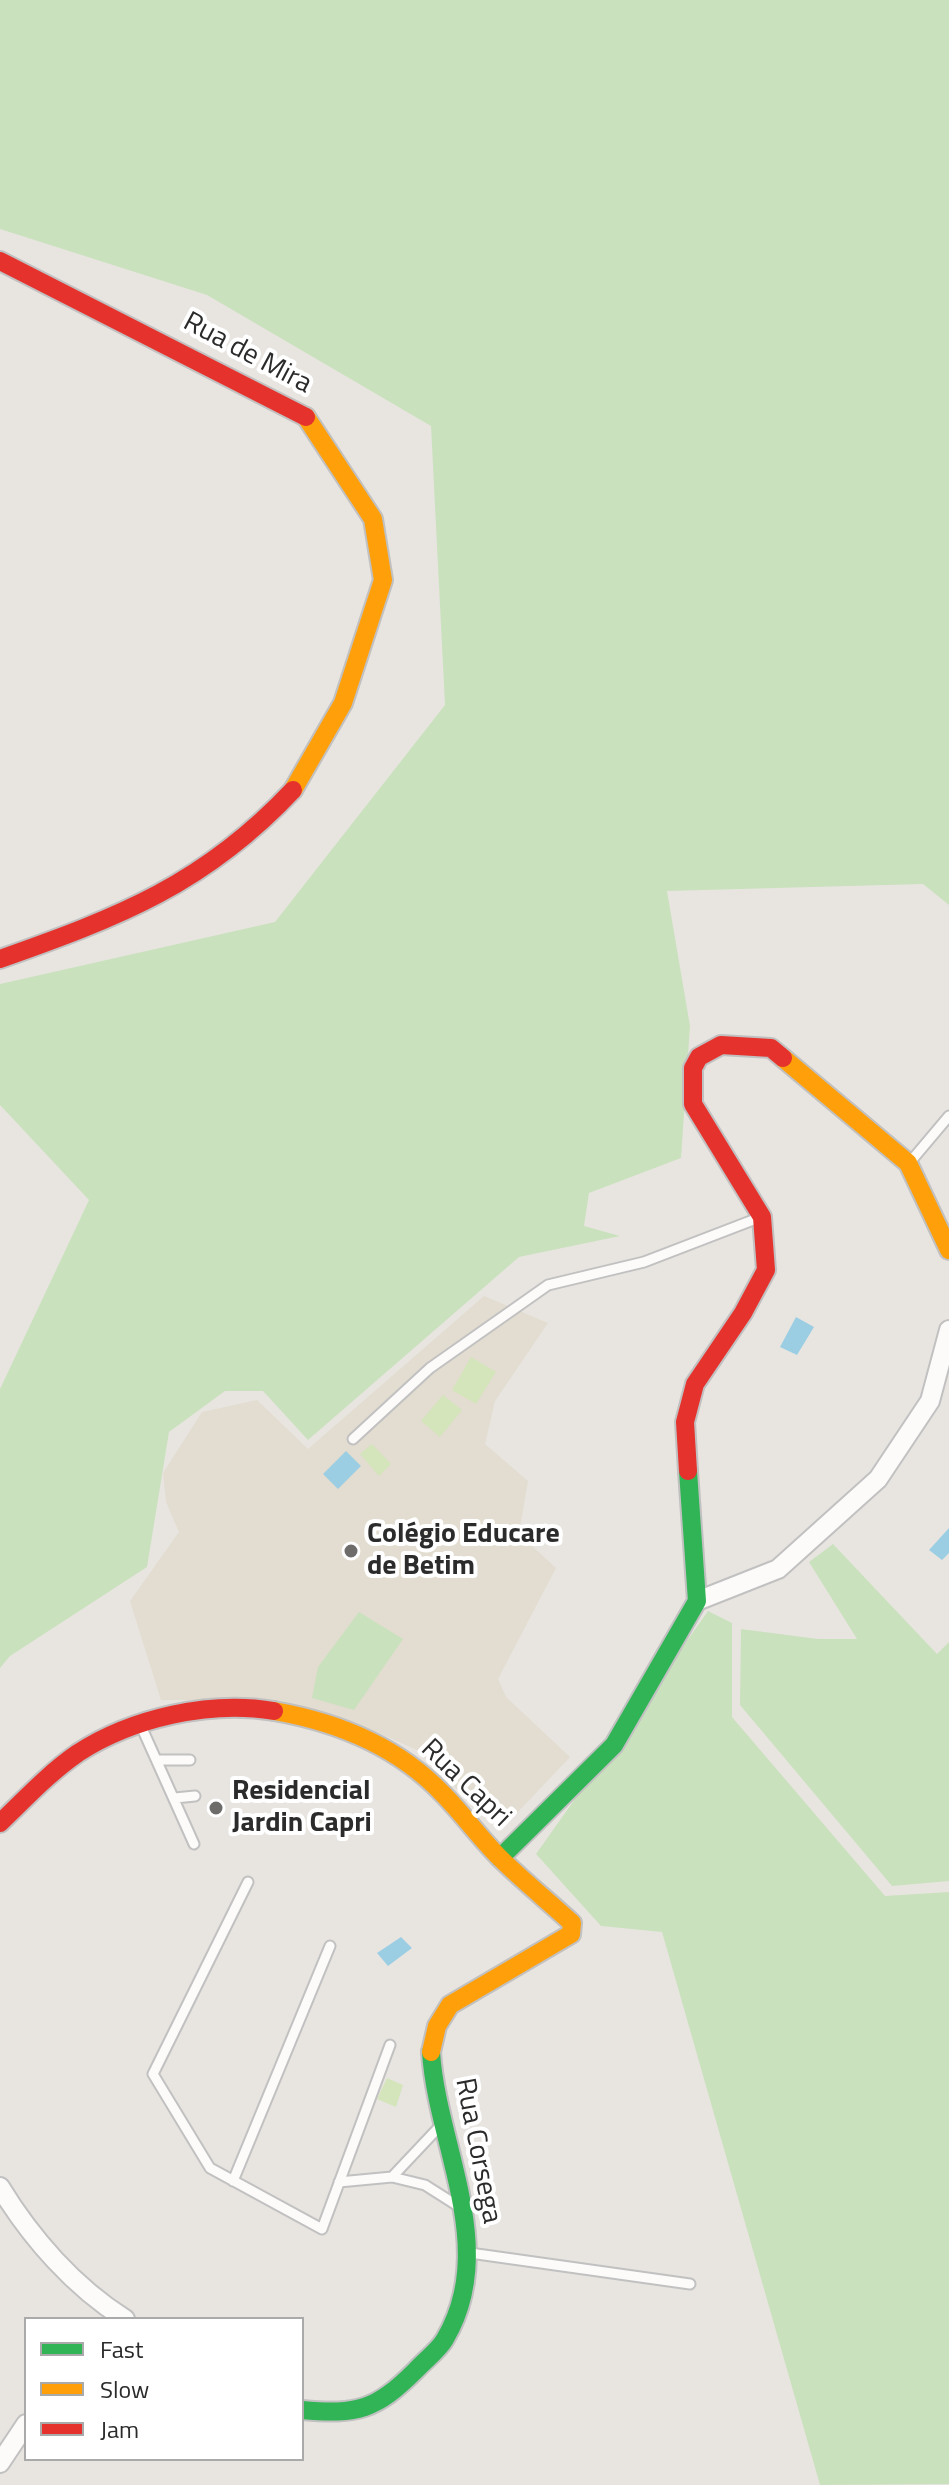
<!DOCTYPE html>
<meta charset="utf-8">
<style>
body{margin:0}
#map{position:relative;width:949px;height:2485px;overflow:hidden;background:#e8e5e1;font-family:"Titillium Web",sans-serif}
canvas{display:block}
.legend{position:absolute;left:24px;top:2317px;width:280px;height:144px;box-sizing:border-box;background:#fff;border:2px solid #aaa;margin:0;padding:10px 14px;list-style:none;font-size:24px;color:#2b2b2b}
.legend li{display:flex;align-items:center;gap:16px;height:40px}
.legend b{width:40px;border:2px solid #aaa}
</style>
<div id="map">
<canvas width="949" height="2485"></canvas>
<ul class="legend">
<li><b style="height:10px;background:#30b455"></b>Fast</li>
<li><b style="height:10px;background:#ff9f0a"></b>Slow</li>
<li><b style="height:10px;background:#e5322d"></b>Jam</li>
</ul>
</div>
<script>
const g = document.querySelector('canvas').getContext('2d');
g.lineJoin = 'round';
function fillPath(path, color) {
  g.fillStyle = color;
  g.fill(path, 'evenodd');
}
function stroke(path, color, width, dash) {
  g.strokeStyle = color;
  g.lineWidth = width;
  g.lineCap = dash ? 'butt' : 'round';
  g.setLineDash(dash || []);
  g.stroke(path);
}
function drawText(font, color, halo, rows, align = 'center') {
  g.font = font + ' "Titillium Web",sans-serif';
  g.lineWidth = 8;
  g.setLineDash([]);
  g.textBaseline = 'middle';
  g.strokeStyle = halo;
  g.fillStyle = color;
  for (const [text, x, y, turn = 0] of rows) {
    g.save();
    g.translate(x, y);
    g.rotate((+turn || 0) * Math.PI / 180);
    g.textAlign = isNaN(turn) ? turn : align;
    if (halo) g.strokeText(text, 0, 0);
    g.fillText(text, 0, 0);
    g.restore();
  }
}
fillPath(new Path2D(`
 M484,1296L548,1323L495,1401L485,1444L528,1481L519,1534L556,1568L498,1679L506,1697L570,1757L500,1831L417,1750L354,1722L278,1700H161L130,1601L179,1532L166,1502L163,1473L202,1412L257,1400L308,1449Z`), '#e2ddd0');
fillPath(new Path2D(`
 M0,0H949V905L923,884L667,891L690,1026L681,1158L589,1193L584,1226L620,1236L519,1257L308,1440L263,1391H225L169,1432L147,1567L10,1656L0,1668V1389L89,1200L0,1105V984L275,922L445,705L431,426L207,295L0,229Z
 M833,1544L937,1654L949,1642V1881L892,1886L740,1705L741,1629L818,1639H857L809,1562Z
 M708,1611L732,1623V1717L885,1896L949,1892V2484L820,2485L662,1932L601,1926L536,1854Z
 M359,1612L403,1639L354,1710L312,1698L318,1667Z`), '#cae1bd');
fillPath(new Path2D(`
 M471,1357L496,1372L476,1404L452,1390Z
 M443,1395L462,1410L440,1437L421,1421Z
 M372,1444L391,1464L379,1476L360,1454Z
 M387,2078L403,2085L396,2107L377,2099Z`), '#d4e4bb');
fillPath(new Path2D(`
 M796,1317L814,1327L797,1355L780,1347Z
 M346,1451L361,1466L338,1489L323,1474Z
 M949,1528V1553L942,1560L929,1550Z
 M401,1937L412,1948L388,1966L377,1953Z`), '#9bcee3');
const lane = new Path2D(`
 M911,1161L949,1116
 M353,1439L430,1368L548,1285L644,1262L761,1217
 M141,1726L194,1844
 M157,1760H190
 M175,1798L195,1796
 M248,1882L153,2074L210,2168L322,2229L390,2045
 M392,2177L425,2185L458,2206
 M233,2181L330,1946
 M339,2182L392,2177L441,2125
 M470,2253L690,2284`);
const street = new Path2D(`
 M697,1601L778,1569L878,1479L930,1401L949,1330
 M0,2187C31,2238 74,2287 125,2319
 M0,2463L26,2424`);
const fast = new Path2D(`
 M500,1858L614,1745L697,1601L688,1471
 M302,2410C358,2415 376,2410 416,2370C425,2360 439,2350 445,2339C499,2248 437,2146 431,2052`);
const slow = new Path2D(`
 M293,790L343,703L383,580L373,519L306,417
 M783,1058L908,1163L949,1250
 M274,1711C337,1722 396,1745 442,1793C462,1813 479,1837 499,1857C522,1880 548,1901 572,1923L571,1934L450,2005L437,2026L431,2052`);
const jam = new Path2D(`
 M0,261L306,417
 M0,959C119,917 205,884 293,790
 M688,1471L685,1422L695,1384L743,1313L766,1270L762,1217L693,1104V1068L699,1057L721,1045L771,1048L783,1058
 M0,1823C25,1799 49,1773 78,1753C132,1718 210,1700 274,1711`);
stroke(lane, '#c2c1c1', 13);
stroke(street, '#c2c1c1', 22);
stroke(fast, '#c2c1c1', 22);
stroke(slow, '#c2c1c1', 22);
stroke(jam, '#c2c1c1', 22);
stroke(lane, '#fcfbfa', 9);
stroke(street, '#fcfbfa', 18);
stroke(fast, '#30b455', 18);
stroke(slow, '#ff9f0a', 18);
stroke(jam, '#e5322d', 18);
for (const [x, y, r, color] of [
 [351,1551,8,"#6d6c6b"],
 [216,1808,8,"#6d6c6b"]
]) {
  const dot = new Path2D();
  dot.arc(x, y, r, 0, 2 * Math.PI);
  g.fillStyle = color;
  g.fill(dot);
  stroke(dot, '#fff', 3);
}
drawText('28px', '#2b2b2b', '#fff', [
 ["Rua de Mira",247,354,28],
 ["Rua Capri",465,1784,44],
 ["Rua Corsega",477,2151,79]
]);
drawText('bold 28px', '#2b2b2b', '#fff', [
 ["Colégio Educare",367,1535],
 ["de Betim",367,1567],
 ["Residencial",232,1792],
 ["Jardin Capri",232,1824]
], 'left');
</script>
